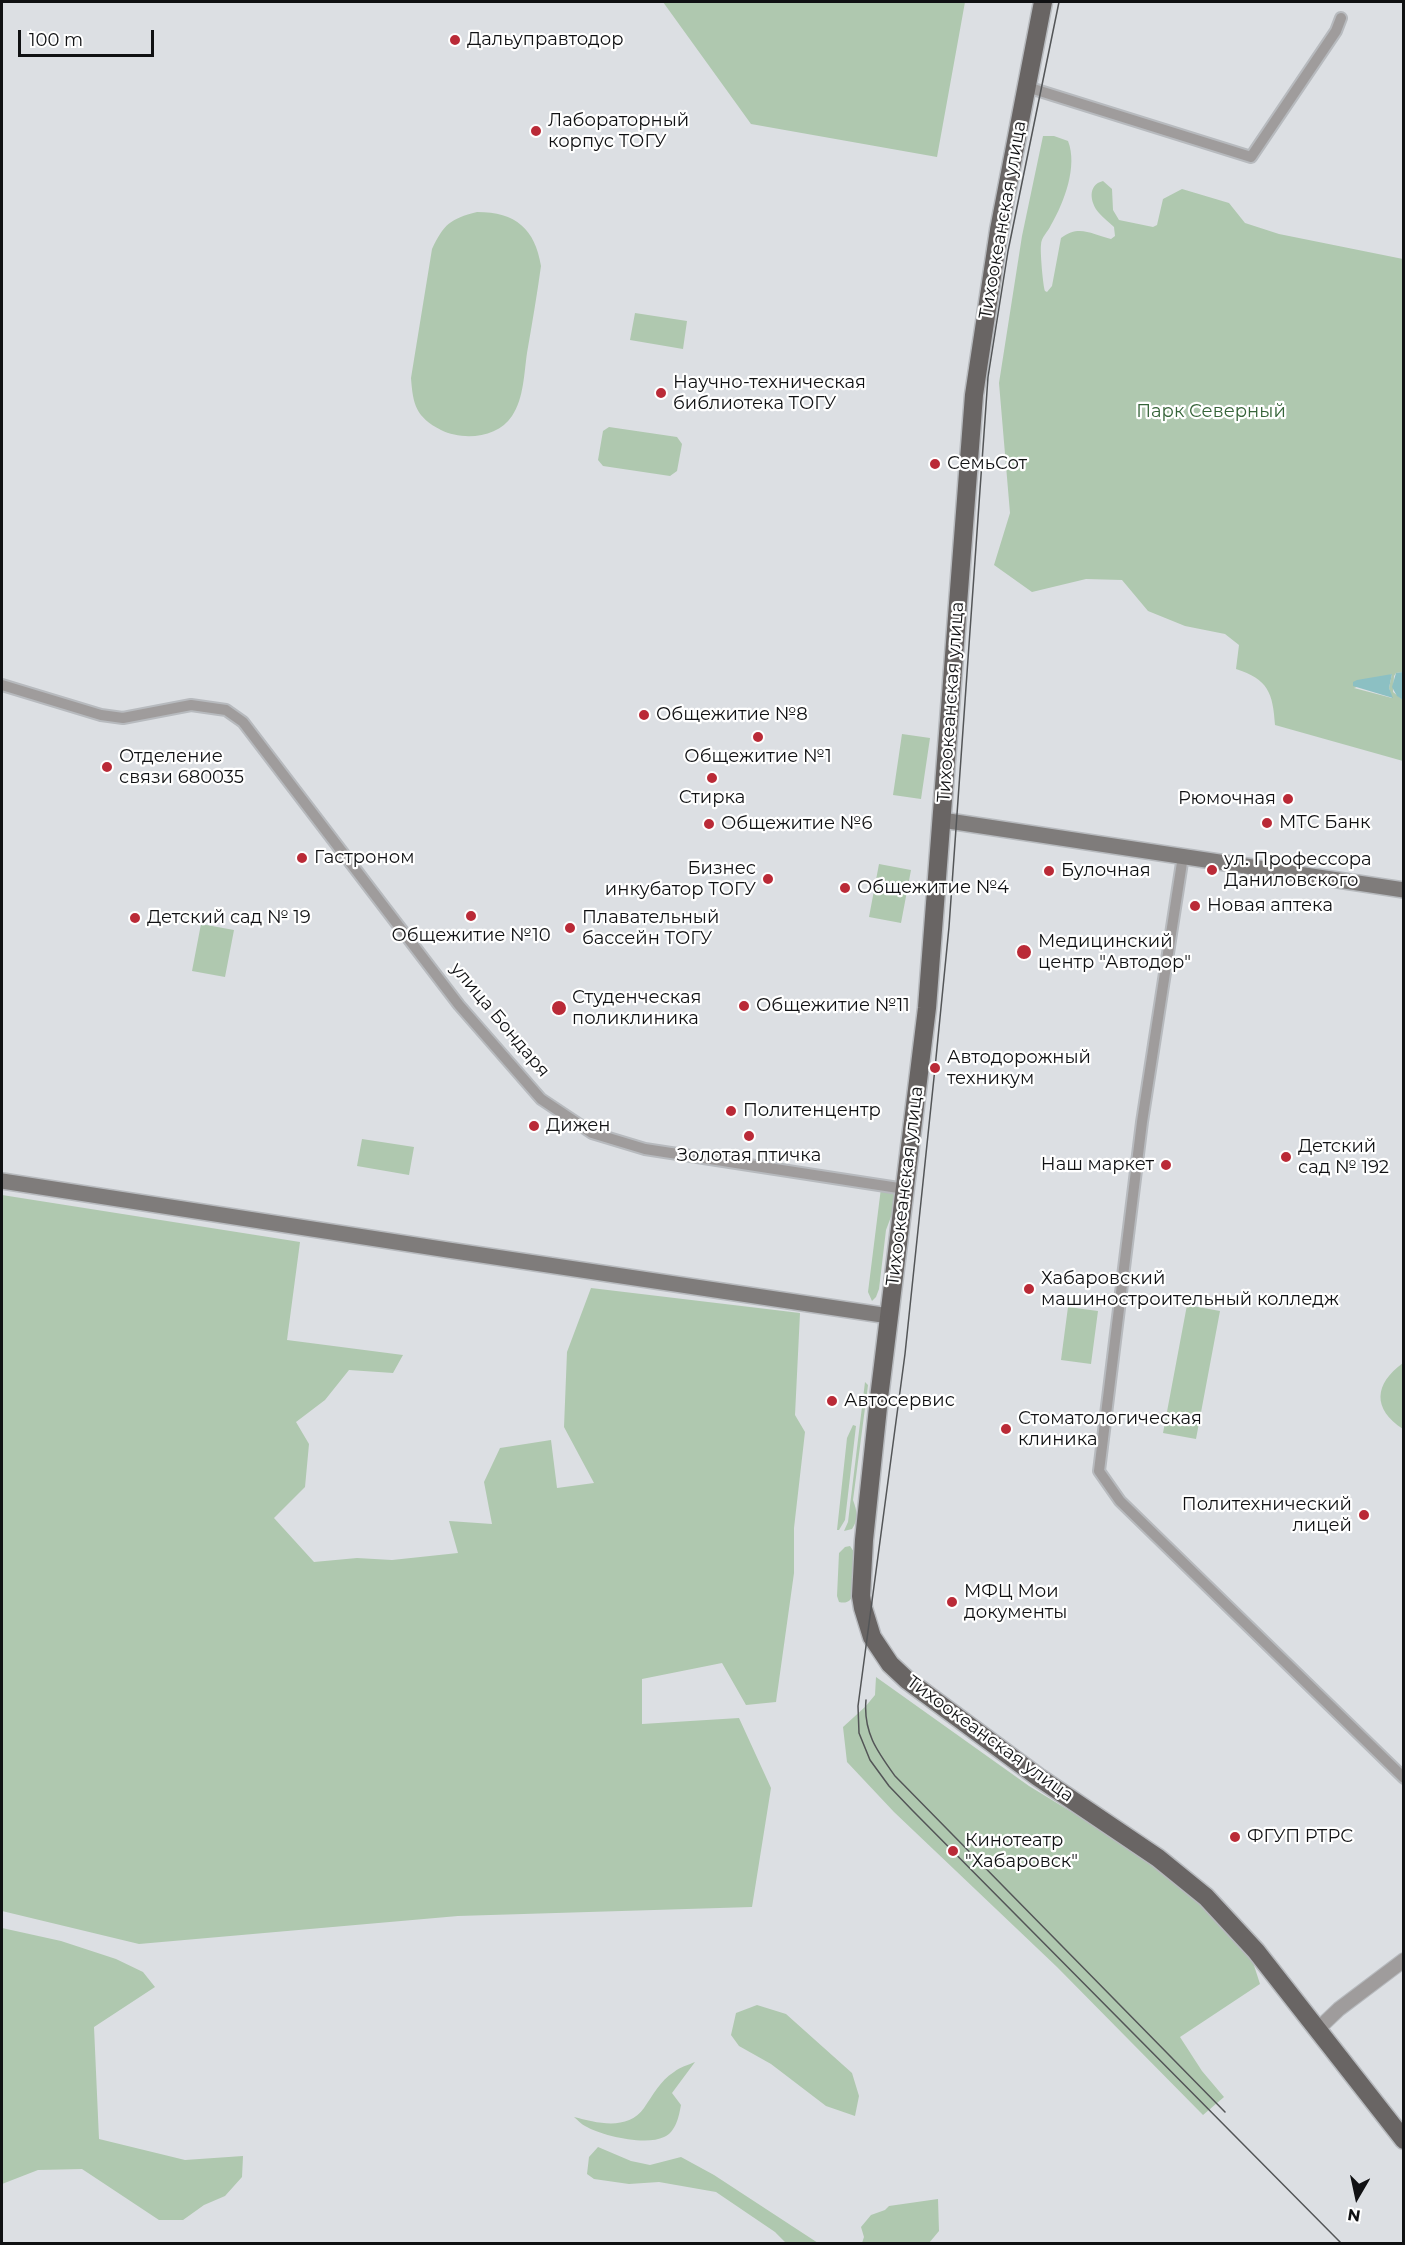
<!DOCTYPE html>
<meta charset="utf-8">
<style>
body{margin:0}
#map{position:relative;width:1405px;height:2245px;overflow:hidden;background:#dcdfe3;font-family:Montserrat,sans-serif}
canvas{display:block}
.frame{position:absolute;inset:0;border:3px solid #101113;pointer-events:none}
.north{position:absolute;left:1327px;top:2167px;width:60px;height:60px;-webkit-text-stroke:4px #fff;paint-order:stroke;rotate:189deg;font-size:16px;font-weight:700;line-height:24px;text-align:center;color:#101113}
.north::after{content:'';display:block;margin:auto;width:21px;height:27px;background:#101113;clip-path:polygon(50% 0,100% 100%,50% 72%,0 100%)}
.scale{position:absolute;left:18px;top:30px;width:136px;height:27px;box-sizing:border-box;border:3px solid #101113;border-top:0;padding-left:8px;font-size:18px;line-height:21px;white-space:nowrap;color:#101113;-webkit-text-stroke:4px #fff;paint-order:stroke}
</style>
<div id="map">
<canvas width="1405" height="2245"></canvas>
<div class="frame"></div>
<div class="north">N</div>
<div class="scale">100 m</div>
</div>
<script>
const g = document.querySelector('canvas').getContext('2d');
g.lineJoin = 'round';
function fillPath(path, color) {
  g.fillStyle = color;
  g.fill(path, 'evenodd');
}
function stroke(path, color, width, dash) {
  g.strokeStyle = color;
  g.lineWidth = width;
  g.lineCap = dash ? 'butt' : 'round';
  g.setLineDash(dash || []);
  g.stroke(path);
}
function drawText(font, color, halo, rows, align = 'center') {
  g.font = font + ' Montserrat,sans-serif';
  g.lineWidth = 4.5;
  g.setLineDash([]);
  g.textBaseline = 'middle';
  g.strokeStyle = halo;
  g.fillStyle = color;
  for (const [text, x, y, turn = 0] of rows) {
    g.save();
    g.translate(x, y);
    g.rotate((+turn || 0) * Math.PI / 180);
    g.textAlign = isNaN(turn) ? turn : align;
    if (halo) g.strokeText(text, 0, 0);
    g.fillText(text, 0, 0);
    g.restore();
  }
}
fillPath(new Path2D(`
 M663,2H965L937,157L751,124Z
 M1043,136H1054L1068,141C1078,166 1064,203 1051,225C1048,232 1041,237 1041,245C1040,251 1043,286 1045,291L1047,292L1052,286L1061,238C1080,224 1092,235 1111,239L1115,236L1114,227C1109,222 1103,218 1099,213C1090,203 1087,185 1103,181L1112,189L1113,210L1119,220L1153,227L1157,225L1163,199L1182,189L1229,203L1245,223L1279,234L1403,259L1404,672L1396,673L1394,676L1393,692L1403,700V761L1275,725C1273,693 1268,679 1236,669L1239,645L1225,634L1185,626L1148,611L1122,580L1086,579L1032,592L994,565L1010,513L999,383L1022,236ZM1392,674L1389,688L1392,698L1354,688Z
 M477,212C516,212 535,229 541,266C537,295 532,324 527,353C524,373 524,398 512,416C498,438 463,441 441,430C416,417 413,405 411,378L432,249C444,224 450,219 477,212Z
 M635,313L687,321L683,349L630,340Z
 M609,427L677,437L682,444L677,471L670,476L603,466L598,460L603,431Z
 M902,734L930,738L921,799L893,795Z
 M879,864L911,870L901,923L869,917Z
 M201,924L234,930L225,977L192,971Z
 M362,1139L414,1147L409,1175L357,1166Z
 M881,1188L891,1191L895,1196V1206L886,1230L879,1289L876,1297L872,1301L868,1292Z
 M2,1195L300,1242L287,1340L403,1355L393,1373L349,1370L325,1400L296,1422L309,1444L305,1487L274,1518L314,1562L357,1558L392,1560L458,1553L449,1521L492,1524L484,1482L500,1448L551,1440L557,1488L594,1483L564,1427L567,1352L591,1288L800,1313L795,1415L805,1432L794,1528V1573L776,1702L746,1705L722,1663L642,1679V1724L739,1718L771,1788L752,1907L458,1916L139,1944L2,1911Z
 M1187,1305L1220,1311L1196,1439L1163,1433Z
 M1068,1307L1098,1311L1091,1364L1061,1360Z
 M1403,1363V1429C1372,1409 1374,1384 1403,1363Z
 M865,1382L868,1385L853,1500C857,1511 859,1519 852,1529L844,1531L848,1522Z
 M853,1425L856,1426L845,1520L839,1530H837L847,1438Z
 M850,1546L856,1555L853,1594C851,1601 847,1604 839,1602L837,1596L839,1553L845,1547Z
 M876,1677L1029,1786L1142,1855L1187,1889L1250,1953L1260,1984L1180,2037L1202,2071L1224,2097L1203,2115L1057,1967L894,1812L847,1762L843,1727L865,1707L875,1695Z
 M2,1928L61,1941L116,1959L143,1972L155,1987L94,2027L99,2139L185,2160L243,2156L242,2177L225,2196L204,2205L183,2220H159L82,2169L38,2170L2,2184Z
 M757,2005L786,2014L852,2073L859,2096L855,2116L826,2106L771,2064L739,2046L731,2035L736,2013Z
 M695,2062L672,2093L681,2105C679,2116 676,2132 664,2137C646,2146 602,2136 585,2126C581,2124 578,2120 574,2117C597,2123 628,2131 644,2108C653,2095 660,2081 674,2072C680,2067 688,2065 695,2062Z
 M598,2147L631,2161L650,2165L681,2157L714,2175L818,2243H786L775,2232L716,2192L659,2182L629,2184L594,2179L587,2174L589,2157Z
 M938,2199L939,2231L929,2243H862L864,2237L861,2227L871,2215L885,2210L889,2206Z`), '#afc8af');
fillPath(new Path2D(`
 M1403,672H1404L1403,700L1397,696L1392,687L1396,673Z
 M1392,674L1389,688L1393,698L1353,686V682L1357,680Z`), '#8cc0c3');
const minor = new Path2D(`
 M1027,87L1251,157L1336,31L1341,18
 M2,685L101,715L123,718L191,705L226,710L243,722L459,1005L541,1099L592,1133L645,1149L905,1189
 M1183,856L1142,1122L1099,1471L1120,1501L1404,1778`);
const tertiary = new Path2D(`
 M1318,2029L1339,2009L1404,1960`);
const secondary = new Path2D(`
 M942,820L1404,890
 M2,1181L448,1250L889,1316`);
const primary = new Path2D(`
 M1043,2L999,230L974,395L927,1008L879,1398L864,1540L861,1596L863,1608L872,1637L890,1664L907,1680L1038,1777L1158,1858L1206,1897L1256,1951L1404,2140`);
stroke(minor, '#b7babe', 14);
stroke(tertiary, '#b7babe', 16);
stroke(secondary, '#b7babe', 18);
stroke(primary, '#b7babe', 21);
stroke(minor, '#9f9c9c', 10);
stroke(tertiary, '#9f9c9c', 14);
stroke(secondary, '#7f7c7b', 15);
stroke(primary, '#696564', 18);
stroke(new Path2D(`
 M1059,2L1008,251L988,377L949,927L935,1068L905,1354L858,1706L859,1733L870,1760L889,1786L912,1810L1342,2244
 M866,1700C863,1732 877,1751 895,1776L1225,2112`), '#535557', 1.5);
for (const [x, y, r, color] of [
 [455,40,6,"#ba2a37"],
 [536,131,6,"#ba2a37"],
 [661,393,6,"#ba2a37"],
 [935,464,6,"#ba2a37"],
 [644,715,6,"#ba2a37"],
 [758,737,6,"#ba2a37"],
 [107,767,6,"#ba2a37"],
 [712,778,6,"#ba2a37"],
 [1288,799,6,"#ba2a37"],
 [1267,823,6,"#ba2a37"],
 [709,824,6,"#ba2a37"],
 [302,858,6,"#ba2a37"],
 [1212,870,6,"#ba2a37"],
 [1049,871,6,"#ba2a37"],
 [768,879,6,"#ba2a37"],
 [845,888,6,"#ba2a37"],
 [1195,906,6,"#ba2a37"],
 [471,916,6,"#ba2a37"],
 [135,918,6,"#ba2a37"],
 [570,928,6,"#ba2a37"],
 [1024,952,8,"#ba2a37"],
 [744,1006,6,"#ba2a37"],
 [559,1008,8,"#ba2a37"],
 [935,1068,6,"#ba2a37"],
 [731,1111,6,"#ba2a37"],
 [534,1126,6,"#ba2a37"],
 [749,1136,6,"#ba2a37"],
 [1286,1157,6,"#ba2a37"],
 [1166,1165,6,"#ba2a37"],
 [1029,1289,6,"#ba2a37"],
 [832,1401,6,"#ba2a37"],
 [1006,1429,6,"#ba2a37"],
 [1364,1515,6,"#ba2a37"],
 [952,1602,6,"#ba2a37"],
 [1235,1837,6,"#ba2a37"],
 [953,1851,6,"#ba2a37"]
]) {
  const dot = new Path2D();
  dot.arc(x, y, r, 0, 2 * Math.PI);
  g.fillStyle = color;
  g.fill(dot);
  stroke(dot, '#fff', 2);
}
drawText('18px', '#101113', '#fff', [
 ["Дальуправтодор",467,40],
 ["Лабораторный",548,121],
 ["корпус ТОГУ",548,142],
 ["Научно-техническая",673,383],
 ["библиотека ТОГУ",673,404],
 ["СемьСот",947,464],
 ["Общежитие №8",656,715],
 ["Отделение",119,757],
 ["связи 680035",119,778],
 ["Общежитие №1",758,757,"center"],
 ["Стирка",712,798,"center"],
 ["Рюмочная",1276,799,"right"],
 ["МТС Банк",1279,823],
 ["Общежитие №6",721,824],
 ["Гастроном",314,858],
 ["ул. Профессора",1224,860],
 ["Даниловского",1224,881],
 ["Бизнес",756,869,"right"],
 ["инкубатор ТОГУ",756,890,"right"],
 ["Булочная",1061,871],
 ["Общежитие №4",857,888],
 ["Новая аптека",1207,906],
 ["Детский сад № 19",147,918],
 ["Плавательный",582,918],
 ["бассейн ТОГУ",582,939],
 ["Общежитие №10",471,936,"center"],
 ["Медицинский",1038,942],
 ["центр \"Автодор\"",1038,963],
 ["Студенческая",572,998],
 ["поликлиника",572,1019],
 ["Общежитие №11",756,1006],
 ["Автодорожный",947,1058],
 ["техникум",947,1079],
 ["Политенцентр",743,1111],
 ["Дижен",546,1126],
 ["Детский",1298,1147],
 ["сад № 192",1298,1168],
 ["Золотая птичка",749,1156,"center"],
 ["Наш маркет",1154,1165,"right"],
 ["Хабаровский",1041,1279],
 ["машиностроительный колледж",1041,1300],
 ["Автосервис",844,1401],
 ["Стоматологическая",1018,1419],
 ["клиника",1018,1440],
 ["Политехнический",1352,1505,"right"],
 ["лицей",1352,1526,"right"],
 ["МФЦ Мои",964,1592],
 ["документы",964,1613],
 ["ФГУП РТРС",1247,1837],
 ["Кинотеатр",965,1841],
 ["\"Хабаровск\"",965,1862]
], 'left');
drawText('18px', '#101113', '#fff', [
 ["Тихоокеанская улица",1003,220,-80],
 ["Тихоокеанская улица",951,702,-86],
 ["улица Бондаря",500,1020,50],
 ["Тихоокеанская улица",905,1186,-83],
 ["Тихоокеанская улица",990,1739,36]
]);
drawText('18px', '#366439', '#fff', [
 ["Парк Северный",1211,412]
]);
</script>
